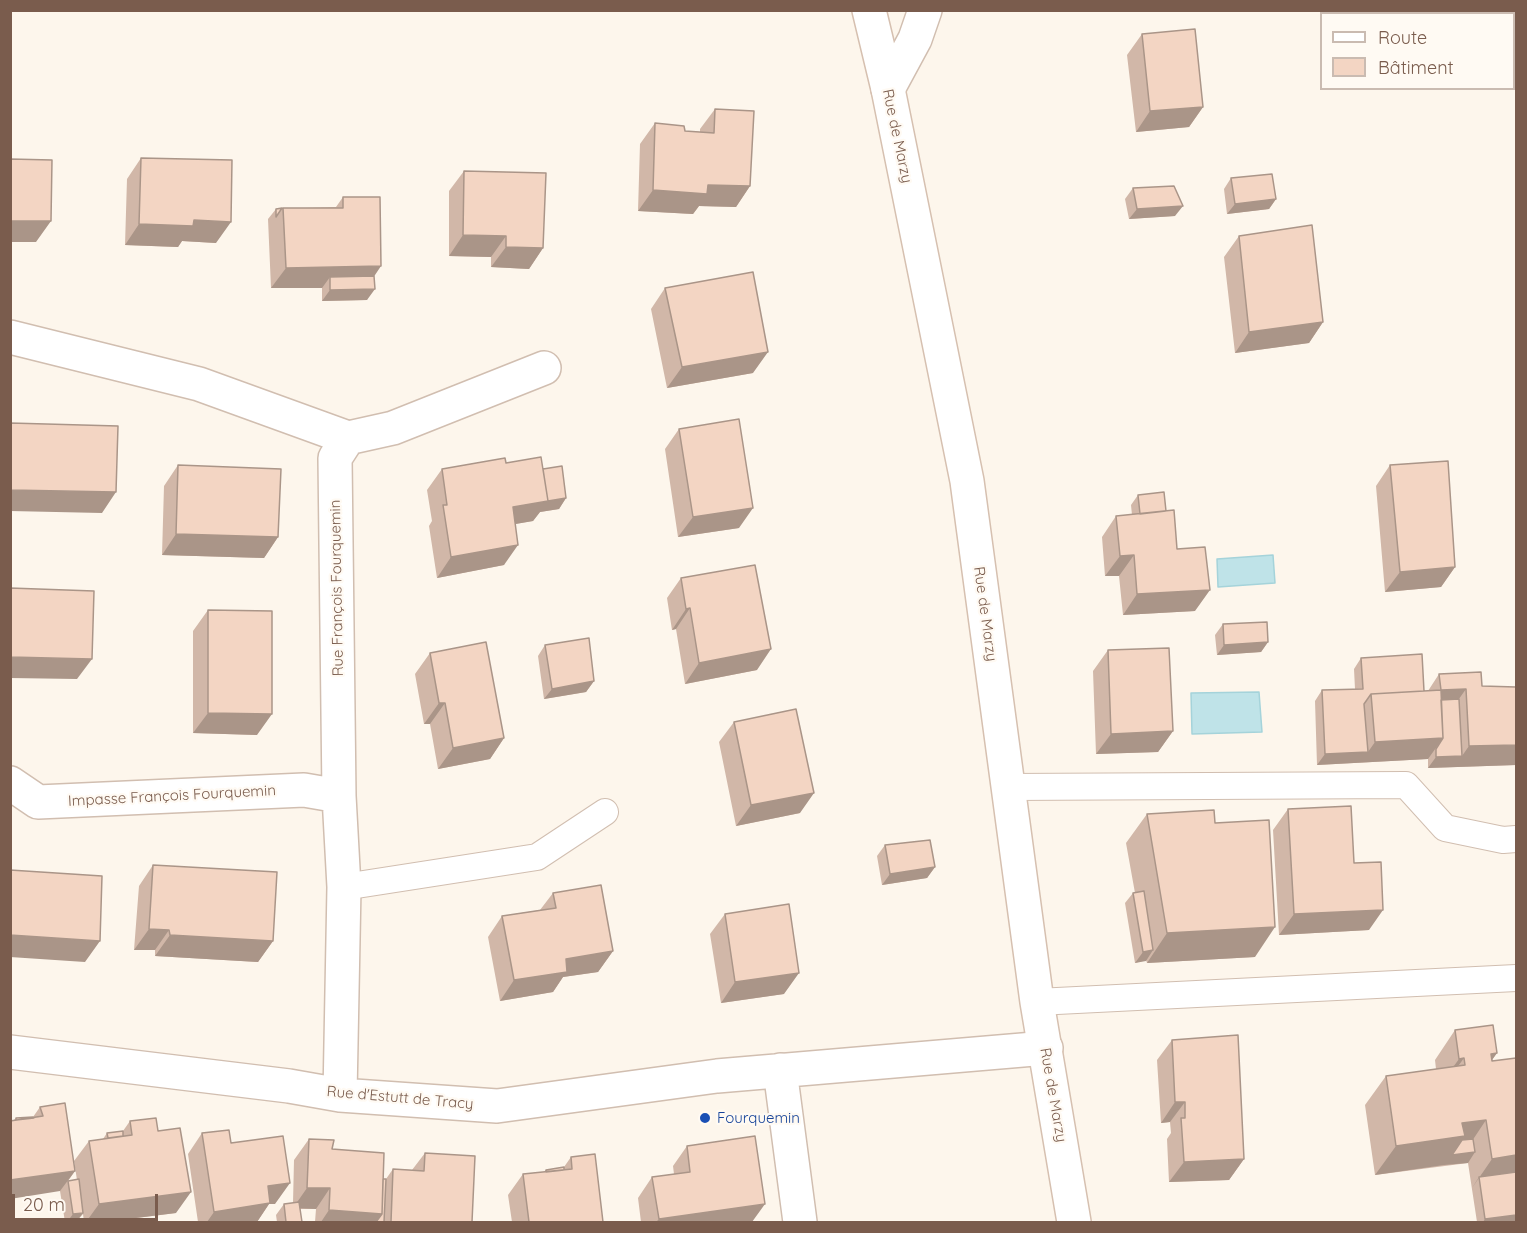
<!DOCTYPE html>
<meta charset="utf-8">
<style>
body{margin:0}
#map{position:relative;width:1527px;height:1233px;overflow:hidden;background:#fdf6ec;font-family:Quicksand,sans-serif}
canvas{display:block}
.frame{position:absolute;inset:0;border:12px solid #7a5c4d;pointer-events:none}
.legend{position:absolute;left:1320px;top:12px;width:195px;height:78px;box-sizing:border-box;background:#fffaf3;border:2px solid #cabbb1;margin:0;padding:8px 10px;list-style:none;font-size:18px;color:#7a5c4d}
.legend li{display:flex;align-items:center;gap:12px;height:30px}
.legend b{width:30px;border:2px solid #cabbb1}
.scale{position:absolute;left:12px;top:1194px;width:146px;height:27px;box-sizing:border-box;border:3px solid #7a5c4d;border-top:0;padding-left:8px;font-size:18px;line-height:21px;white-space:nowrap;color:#7a5c4d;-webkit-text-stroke:4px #fffaf3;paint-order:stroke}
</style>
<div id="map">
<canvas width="1527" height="1233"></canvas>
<div class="frame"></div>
<ul class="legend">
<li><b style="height:8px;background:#fff"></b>Route</li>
<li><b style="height:16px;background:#f3d5c3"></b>Bâtiment</li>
</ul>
<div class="scale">20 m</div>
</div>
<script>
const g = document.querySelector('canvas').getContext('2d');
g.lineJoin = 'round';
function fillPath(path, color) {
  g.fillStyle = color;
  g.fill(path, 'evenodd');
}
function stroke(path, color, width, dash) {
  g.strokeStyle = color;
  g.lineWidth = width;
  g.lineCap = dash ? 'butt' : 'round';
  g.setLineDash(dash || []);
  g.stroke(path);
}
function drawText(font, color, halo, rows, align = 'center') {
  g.font = font + ' Quicksand,sans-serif';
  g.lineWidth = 4.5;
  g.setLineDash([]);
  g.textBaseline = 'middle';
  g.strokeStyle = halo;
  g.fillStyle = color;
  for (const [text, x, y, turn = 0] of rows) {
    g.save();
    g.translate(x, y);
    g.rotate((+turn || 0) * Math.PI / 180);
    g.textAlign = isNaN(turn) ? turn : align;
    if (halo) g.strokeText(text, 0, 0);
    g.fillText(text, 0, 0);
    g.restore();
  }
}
const water = new Path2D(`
 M1273,555L1275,583L1218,587L1217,559Z
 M1259,692L1262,732L1192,734L1191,693Z`);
fillPath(water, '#bfe3e8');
stroke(water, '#a5d3da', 1.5);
const lane = new Path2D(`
 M1009,787L1406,785L1445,828L1503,840L1516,839
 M344,887L537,857L605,812
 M1037,1002L1516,978`);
const street = new Path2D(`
 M1395,10L1401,14
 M1514,69L1516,71
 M888,89L915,39L925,10
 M10,337L199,384L348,438L335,458L339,796L344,887L340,1095
 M348,438L393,428L544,368
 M10,783L38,802L304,790L339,796
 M10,1052L289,1086L340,1095L497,1106L717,1076L1046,1048
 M780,1070L800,1222`);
const secondary = new Path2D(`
 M869,10L888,89L967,481L1037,1002L1074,1222`);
stroke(lane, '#d1beb0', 28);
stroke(street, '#d1beb0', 36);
stroke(secondary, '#d6c0b0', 36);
stroke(lane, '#fff', 26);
stroke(street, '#fff', 33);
stroke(secondary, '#fff', 33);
fillPath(new Path2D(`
 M1516,10V27L1514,26Z
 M1142,34L1203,107L1189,127L1136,132L1127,55Z
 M715,109L750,186L736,207L699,206L693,214L638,211L640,144L655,123L685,131L700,132V129Z
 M141,158L216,243L182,241L178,247L125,245L127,179Z
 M464,171L543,248L529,269L491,267V257L449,256V191Z
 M1231,178L1276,199L1269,209L1227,214L1224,189Z
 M1133,188L1175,216L1129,219L1125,199Z
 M343,197L374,276L367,300L322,301V288H271L268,219L276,209L336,207Z
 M1239,236L1323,322L1309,343L1235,353L1224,257Z
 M665,288L753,373L667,388L651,309Z
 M679,429L739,528L678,537L665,449Z
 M506,463L543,469L566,498L559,509L540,512L533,521L515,524L504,565L437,578L429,526L432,521L427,490L442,469Z
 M178,465L278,537L264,558L162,555L164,486Z
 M1390,465L1455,567L1441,587L1385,592L1376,486Z
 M1138,495L1166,511L1195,611L1123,615L1119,576H1105L1102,537L1116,516L1132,515L1131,505Z
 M681,578L757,670L685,684L676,629L672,630L667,598Z
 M208,610L257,735L193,733V631Z
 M1223,624L1268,642L1261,652L1217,655L1215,635Z
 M545,645L594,681L586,692L544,699L538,656Z
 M1108,650L1173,731L1158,752L1096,754L1093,671Z
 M430,653L504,738L490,759L438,769L430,724H424L415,674Z
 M1361,658L1424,691H1428L1439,674L1482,686L1516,765L1428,768V759L1317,765L1315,701L1322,690L1355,689L1354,669Z
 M734,722L800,813L736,826L719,742Z
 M1288,809L1354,863L1369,930L1279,935L1273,830Z
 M1147,814L1215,823L1255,957L1147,963L1146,960L1135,963L1125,903L1133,893H1135L1126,843Z
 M885,845L935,867L927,878L882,885L877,856Z
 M153,865L273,941L258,962L155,956V950H134L139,886Z
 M553,893L613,951L598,972L563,977L553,992L500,1001L488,937L502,916L540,910Z
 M725,914L784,994L721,1003L710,934Z
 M1455,1030L1497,1053L1492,1060L1516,1222H1477L1468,1163L1375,1175L1365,1105L1386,1076L1436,1069L1435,1060Z
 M1172,1040L1244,1159L1229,1180L1169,1182L1167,1139L1171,1133L1170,1122L1161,1123L1157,1060Z
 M40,1107L75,1171L68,1181L77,1180L74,1161L89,1141L103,1139L107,1133L123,1131L130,1121L158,1131L176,1213L104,1222H84L83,1214L76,1222H65L60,1191L14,1120L16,1118L33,1117Z
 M202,1133L231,1143L275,1204H269L257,1222H198L188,1154Z
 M309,1139L332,1149L383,1179H386L393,1169L412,1170L425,1153L472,1222H315L316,1209H300L302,1222H277L276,1215L284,1204L293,1203L294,1160Z
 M687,1146L752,1222H641L638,1198L652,1177L674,1174L673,1166Z
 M571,1157L603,1222H512L508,1195L523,1174L544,1172L546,1170L564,1167Z`), '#d1b7a8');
fillPath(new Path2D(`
 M1203,107L1189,127L1136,132L1150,111Z
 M708,185L750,186L736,207L699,206L693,214L638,211L653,190Z
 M1276,199L1269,209L1227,214L1235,204Z
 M1183,206L1175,216L1129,219L1137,209Z
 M194,220L231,222L216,243L182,241L178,247L125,245L139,224Z
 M10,221H51L36,242H10Z
 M463,235L506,236L491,257L449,256Z
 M506,247L543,248L529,269L491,267Z
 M381,266L367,287L330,277L322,288H271L286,268Z
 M375,289L367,300L322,301L330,290Z
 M1323,322L1309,343L1235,353L1249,332Z
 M768,352L753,373L667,388L682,367Z
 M10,490L116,492L102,513L10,511Z
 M566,498L559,509L540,512L533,521L498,527L513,507Z
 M753,508L739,528L678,537L693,517Z
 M176,534L278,537L264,558L162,555Z
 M518,545L504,565L437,578L451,557Z
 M1134,555L1119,576H1105L1120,556Z
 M1455,567L1441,587L1385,592L1400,572Z
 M1210,590L1195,611L1123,615L1137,594Z
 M690,608L676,629L672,630L686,609Z
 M1268,642L1261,652L1217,655L1224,645Z
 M771,649L757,670L685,684L699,663Z
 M10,657L92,659L77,679L10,678Z
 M594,681L586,692L544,699L552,689Z
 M1466,689L1451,710H1434L1441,690Z
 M439,703H445L430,724H424Z
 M208,713L272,714L257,735L193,733Z
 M1173,731L1158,752L1096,754L1111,734Z
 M504,738L490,759L438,769L453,748Z
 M1443,738L1428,759L1317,765L1325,754L1368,752L1375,742Z
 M1516,745V765L1428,768L1436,757L1462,756L1469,746Z
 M814,793L800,813L736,826L751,805Z
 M935,867L927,878L882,885L890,874Z
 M1383,910L1369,930L1279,935L1294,914Z
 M1275,927L1255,957L1147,963L1167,933Z
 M149,929L169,930L155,950H134Z
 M10,935L100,941L85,962L10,957Z
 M170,935L273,941L258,962L155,956Z
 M1153,950L1146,961L1135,963L1143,952Z
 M613,951L598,972L563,977L553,992L500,1001L514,980L566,959Z
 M799,973L784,994L721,1003L735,982Z
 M1497,1053L1476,1082L1491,1054Z
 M1464,1058L1443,1087L1438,1088L1459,1059Z
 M1175,1102H1185L1170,1122L1161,1123Z
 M1486,1120L1466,1150L1475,1152L1468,1163L1444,1165L1375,1175L1396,1146L1462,1123Z
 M1516,1155V1182L1479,1177L1472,1188L1492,1159Z
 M1244,1159L1229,1180L1169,1182L1184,1162Z
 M75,1171L60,1191L10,1199V1180Z
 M290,1183L275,1204H269L257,1222H207L214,1212L268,1186Z
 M307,1188H330L316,1209L293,1208Z
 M191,1192L176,1213L104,1222H86L99,1204Z
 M765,1204L752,1222H656L659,1219Z
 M329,1210L382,1214L376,1222H321Z
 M83,1213L76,1222H67L73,1214Z
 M1516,1215V1222H1483L1485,1219Z`), '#aa9588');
const building = new Path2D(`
 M1195,29L1203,107L1150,111L1142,34Z
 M715,109L754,111L750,186L708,185L707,194L653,190L655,123L684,126L685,131L714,133Z
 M141,158L232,160L231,222L194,220L193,226L139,224Z
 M10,159L52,160L51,221H10Z
 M464,171L546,173L543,248L506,247V236L463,235Z
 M1272,174L1276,199L1235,204L1231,178Z
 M1174,186L1183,206L1137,209L1133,188Z
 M343,197H380L381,266L286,268L283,208H343Z
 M282,208L276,217V209Z
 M1312,225L1323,322L1249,332L1239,236Z
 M753,272L768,352L682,367L665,288Z
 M374,276L375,289L330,290V277Z
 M739,419L753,508L693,517L679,429Z
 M10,423L118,426L116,492L10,490Z
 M541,457L548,501L513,507L518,545L451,557L443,505H447L442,469L505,458L506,463Z
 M1448,461L1455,567L1400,572L1390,465Z
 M178,465L281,469L278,537L176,534Z
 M562,466L566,498L548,501L543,469Z
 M1164,492L1166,511L1140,514L1138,495Z
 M1174,510L1177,549L1205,547L1210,590L1137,594L1134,555L1120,556L1116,516Z
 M755,565L771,649L699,663L690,608L686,609L681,578Z
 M10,588L94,591L92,659L10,657Z
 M208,610L272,611V714L208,713Z
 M1267,622L1268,642L1224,645L1223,624Z
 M589,638L594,681L552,689L545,645Z
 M486,642L504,738L453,748L445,703H439L430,653Z
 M1169,648L1173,731L1111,734L1108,650Z
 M1422,654L1424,691L1371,694L1364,704L1368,752L1325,754L1322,690L1363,689L1361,658Z
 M1481,672L1482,686L1516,687V745L1469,746L1466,689L1441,690L1439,674Z
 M1441,690L1443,738L1375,742L1371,694Z
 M1459,699L1462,756L1436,757V749L1443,738L1441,700Z
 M796,709L814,793L751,805L734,722Z
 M1351,806L1354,863L1381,862L1383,910L1294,914L1288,809Z
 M1214,810L1215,823L1269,820L1275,927L1167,933L1147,814Z
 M930,840L935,867L890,874L885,845Z
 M153,865L277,872L273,941L170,935L169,930L149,929Z
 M10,870L102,876L100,941L10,935Z
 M601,885L613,951L566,959L567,972L514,980L502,916L556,908L553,893Z
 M1144,891L1153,950L1143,952L1133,893Z
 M789,904L799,973L735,982L725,914Z
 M1493,1025L1497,1053L1491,1054L1492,1061L1516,1058V1155L1492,1159L1486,1120L1462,1123L1465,1136L1396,1146L1386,1076L1465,1065L1464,1058L1459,1059L1455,1030Z
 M1238,1035L1244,1159L1184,1162L1181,1118H1185V1102H1175L1172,1040Z
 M65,1103L75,1171L10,1180V1121L43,1116L40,1107Z
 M33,1117L34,1118L16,1120V1118Z
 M156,1118L158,1131L180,1128L191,1192L99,1204L89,1141L132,1135L130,1121Z
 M229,1130L231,1143L283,1136L290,1183L268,1186L270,1203L214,1212L202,1133Z
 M123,1131V1136L108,1138L107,1133Z
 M755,1136L765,1204L659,1219L652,1177L690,1172L687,1146Z
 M309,1139L334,1140L332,1149L384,1153L382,1214L329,1210L330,1188H307Z
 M1473,1139L1475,1152L1452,1155L1462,1140Z
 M425,1153L475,1156L472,1222H391L393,1169L424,1171Z
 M595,1154L603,1222H529L523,1174L572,1169L571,1157Z
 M564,1167V1170L546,1172V1170Z
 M1516,1172V1215L1485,1219L1479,1177Z
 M79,1179L83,1213L73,1214L68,1181Z
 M383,1179H386L384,1222H376L382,1214Z
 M299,1202L302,1222H286L284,1204Z`);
fillPath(building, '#f3d5c3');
stroke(building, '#aa9588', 1.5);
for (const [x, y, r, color] of [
 [705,1118,6,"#1a4fb4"]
]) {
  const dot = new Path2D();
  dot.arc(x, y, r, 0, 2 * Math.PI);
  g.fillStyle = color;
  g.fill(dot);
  stroke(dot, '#fffaf3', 2);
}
drawText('15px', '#7a5c4d', '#fffaf3', [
 ["Rue de Marzy",897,136,78],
 ["Rue François Fourquemin",337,588,-91],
 ["Rue de Marzy",985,614,82],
 ["Impasse François Fourquemin",172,796,-3],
 ["Rue de Marzy",1053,1095,80],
 ["Rue d'Estutt de Tracy",400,1098,5]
]);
drawText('15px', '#164399', '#fffaf3', [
 ["Fourquemin",717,1118]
], 'left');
</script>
